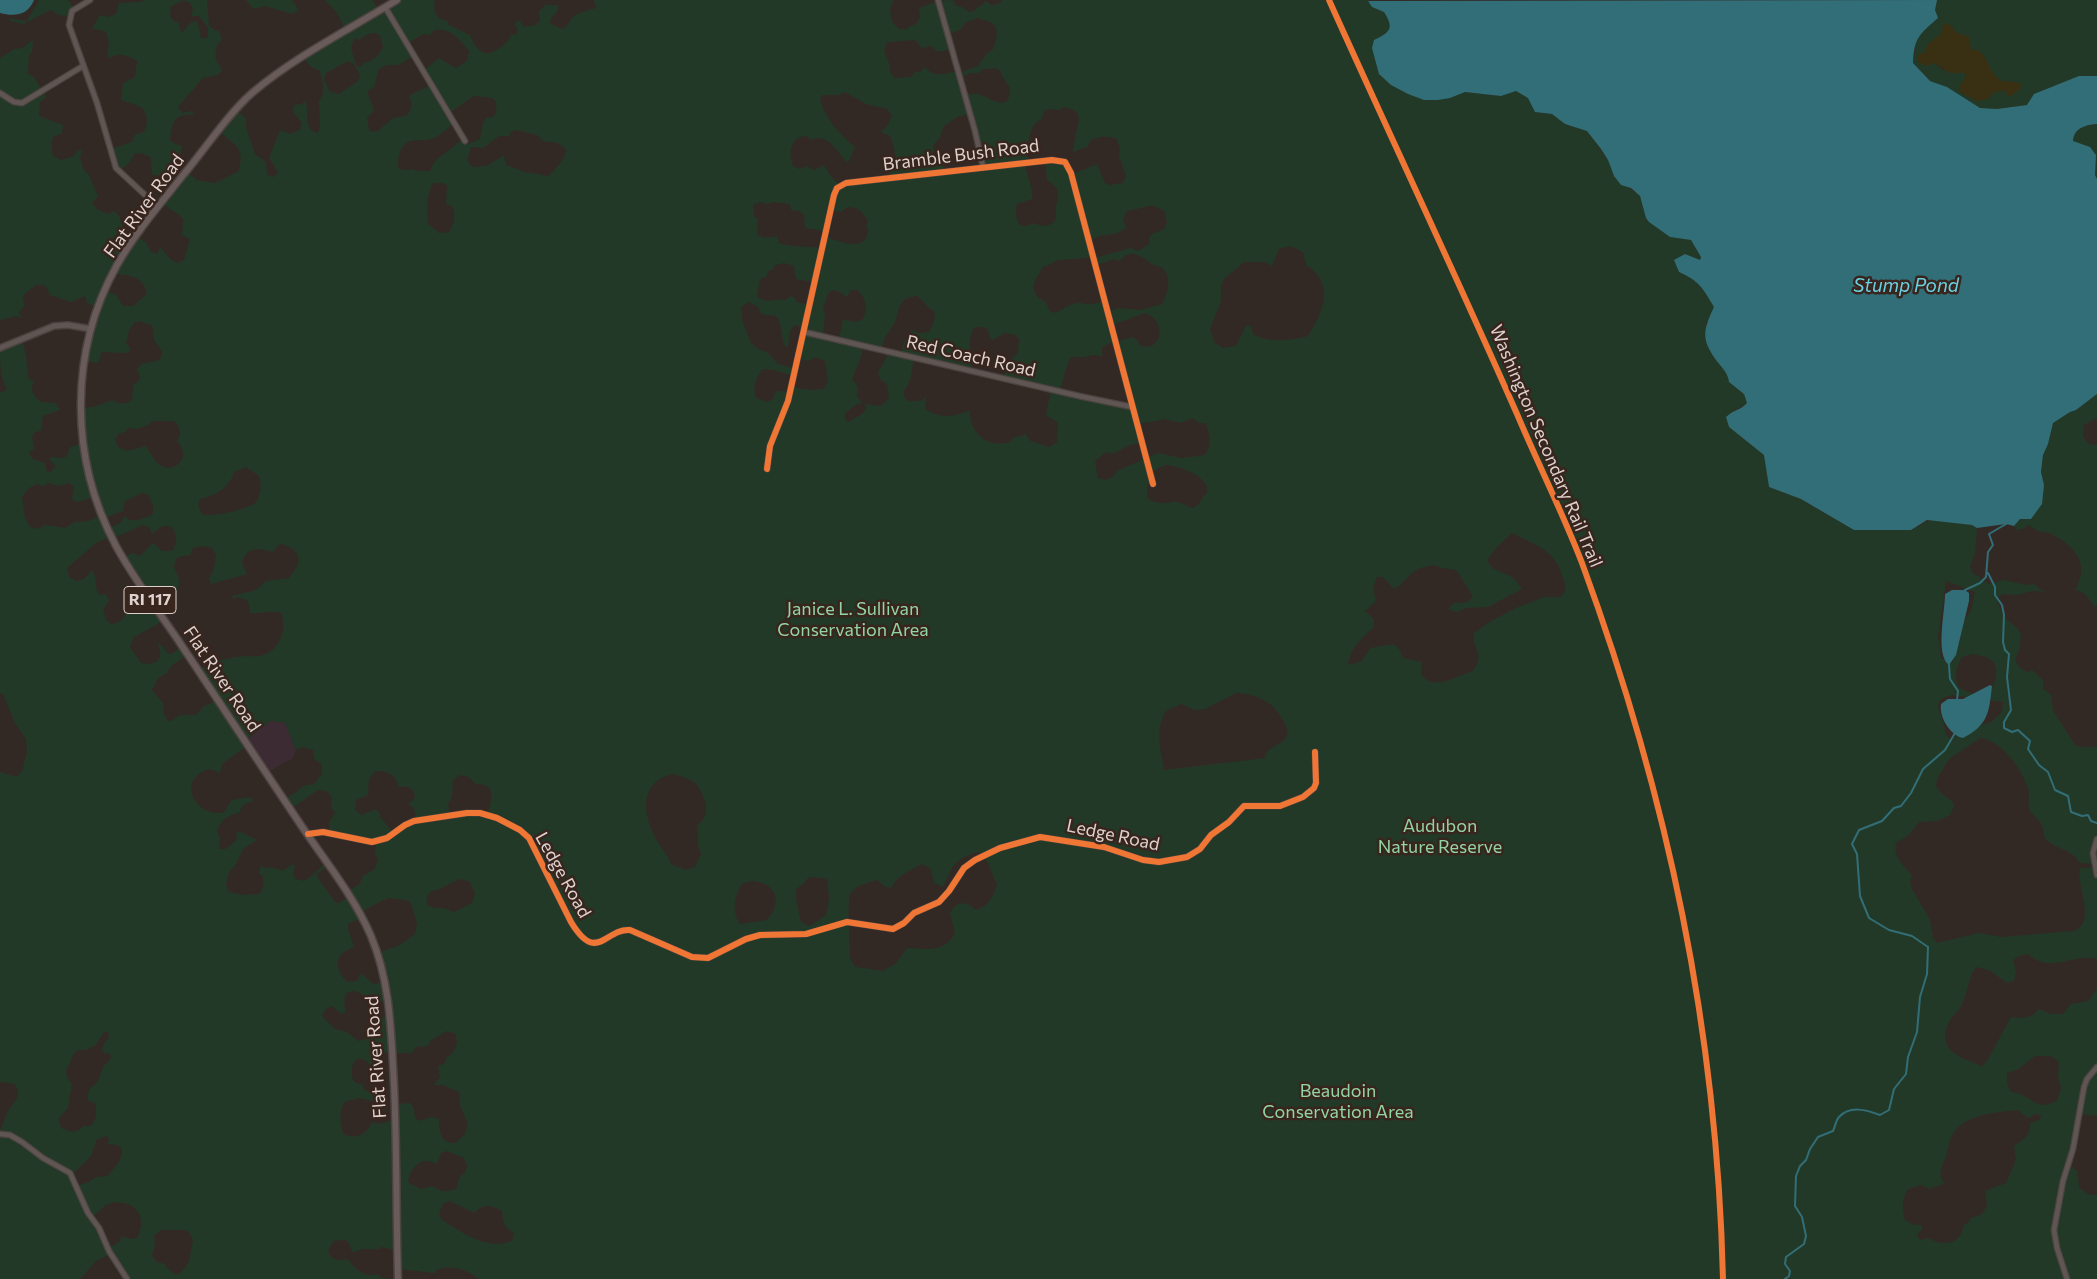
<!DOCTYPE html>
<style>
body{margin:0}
canvas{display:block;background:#322824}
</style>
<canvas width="2097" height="1279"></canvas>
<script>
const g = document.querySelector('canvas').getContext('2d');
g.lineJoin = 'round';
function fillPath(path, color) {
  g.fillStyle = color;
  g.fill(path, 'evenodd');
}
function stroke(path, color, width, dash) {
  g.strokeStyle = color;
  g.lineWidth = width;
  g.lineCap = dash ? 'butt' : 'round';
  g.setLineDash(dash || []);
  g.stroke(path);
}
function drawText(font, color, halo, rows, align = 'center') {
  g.font = font + ' Commissioner,sans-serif';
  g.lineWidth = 5;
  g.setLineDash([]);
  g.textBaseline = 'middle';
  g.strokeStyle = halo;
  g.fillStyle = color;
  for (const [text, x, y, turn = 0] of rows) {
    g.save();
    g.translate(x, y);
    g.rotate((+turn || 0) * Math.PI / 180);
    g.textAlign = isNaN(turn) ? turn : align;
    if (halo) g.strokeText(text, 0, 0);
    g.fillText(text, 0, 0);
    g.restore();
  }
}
fillPath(new Path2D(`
 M271,721L285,723L296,750L293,758L268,772L245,741L256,732L258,728L264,726Z`), '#3c2b32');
fillPath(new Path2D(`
 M39,0H68L74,8L70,16L59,15L51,10L23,24L10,21V18L27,21Z
 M145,0H207L209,26L216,31H219L222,40L217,45L215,57L222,70L218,75L203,78L178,107L182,113L192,111L194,115C174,113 172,122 170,140L175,144L182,146L179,160L177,159L162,176L152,174L151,157L140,153L134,154L130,162L121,170L117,169L111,149L132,142L135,134C137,134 141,133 143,132C148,128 148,114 143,109C137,104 128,103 121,100L123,83L135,77L137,61C128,55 119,52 110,58L107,55L109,43L106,32L92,28L100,15L109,17L116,14L119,3L139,2ZM184,0L190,3L193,10L191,16H199L208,28V38H201L198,23L195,21L190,23L183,32L180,30L179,23L174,21L170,16L171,6Z
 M246,0H292L299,10L292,14L265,6L253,9Z
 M325,0H372L379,10L396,0H435C433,10 435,19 447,21L449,25L470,35C475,47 482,59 496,50C503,46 507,43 511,36L510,34L516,35L518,29L515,25L517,21H520L524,27L535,25L540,21L539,11L545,5H558V11L551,18L550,23L562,29C569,26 568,22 573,17C578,12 590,10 596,8L594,0H894L890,8L892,22L899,29H907L910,26L916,24L920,17L919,8L938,1L953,0L956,6L962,7L969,12L974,11L986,1L991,5L999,4L1002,0H1368L1372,7L1384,12C1394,28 1391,32 1374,40L1391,85L1408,94L1450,98L1465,92L1501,96L1515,91L1528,98L1535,112L1552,114L1565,124L1587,131L1608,160L1614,176L1640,196L1646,218L1649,222L1670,237L1691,240L1701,257L1700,260L1685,254L1674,261L1679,272C1699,281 1703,288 1715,307L1706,323L1709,351L1728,375L1729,382L1744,394L1747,403C1740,409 1732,410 1726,417L1729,427L1764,455L1769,487L1801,499L1854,530H1911L1930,520L1973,525L1977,528L1975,553L1970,567L1973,574L1979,576L1981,579L1989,584L2004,580L2026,585L2035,584C2039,592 2049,592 2058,592L2032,591L2017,595L2003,594L1998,597L1997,601L2004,617L2017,628L2021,635L2020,647L2015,660L2020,668L2027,672L2032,670L2043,680V689L2051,695L2053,710L2075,745L2081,747H2097V838L2093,864L2080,863C2070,847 2058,851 2047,840C2042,836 2045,831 2042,826C2040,820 2033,816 2030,811C2027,804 2030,795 2028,788C2021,768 2002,741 1980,738L1949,759L1937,779L1936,786L1940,792L1953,802L1954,806L1950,815L1937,821L1919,822L1909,835L1896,843C1893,857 1903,865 1912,875L1910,883L1912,889L1930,920L1933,938L1937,943L1979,933L2001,937L2074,931C2097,922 2076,887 2080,868L2094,867L2097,877V959C2079,954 2059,967 2042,962C2037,961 2032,957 2028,954L2019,956L2013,960L2016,971L2014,981L2007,983L1989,970L1976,967C1967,979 1968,994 1961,1006C1958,1012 1952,1016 1949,1022C1935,1050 1961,1058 1982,1066L1987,1061L2011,1017C2022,1018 2032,1019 2039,1009L2051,1014H2063L2071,1004L2088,1001L2097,989V1116L2078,1114L2068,1164L2077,1171L2079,1187L2087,1194L2097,1195V1279H478C470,1269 442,1262 434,1273L398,1269L396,1250L380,1247V1249H364L352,1252L349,1243L345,1240L333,1241L328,1251L331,1257L337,1260L348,1259C354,1268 365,1279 377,1274L382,1278L397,1279H127L110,1254L96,1261L80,1279H0V1130C3,1124 5,1116 9,1110C15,1100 22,1097 15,1084L0,1082V772L17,777L22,771L27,752L26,739L15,723L3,694L0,693V392L5,391L7,388C0,380 0,360 0,347L21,339C27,351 26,365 29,379L34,381C29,391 34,396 41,402L56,403L60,410L43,416L41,431L35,432L32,437L34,449L29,452C30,460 38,461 45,463L47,472H51L56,466L50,460L51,457L63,458L67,456L70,447L83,444L81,408L93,407L112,400C118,404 125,405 132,400L133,385L139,381L140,376L137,370L141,364L160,360L162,351L154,340L152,325L139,321L135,322L129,330L126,343L131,350L126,353L102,352L98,363L85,361L97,307L87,303L85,296L71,302L50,295L47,288L43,285H36L23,295V300L25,305L19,313L22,318L17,316L0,320V58L14,49L23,48L28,43L33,40L32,52L29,55L28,74L34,77L46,97L40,102L39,116L63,125L62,134L54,136C50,142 52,149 53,156L61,160L74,156L77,151L82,150L80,157L83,169L89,175L98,196L92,203L98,210L109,214L114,211L119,216L123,227L119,234L113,238L112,242H116L125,248L136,236L147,243L150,251L157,254L160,247L171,260L178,263L184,260L190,239L182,235L183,219L178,214L161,203L187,171L196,180L215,183L239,171C245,146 235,146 219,131L237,110L246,119V127L255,154L266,162L267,175L274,177L278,172L269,158L280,130L290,134L300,130L302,123L293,112L294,105L302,104L305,100C310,110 302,130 318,133L320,126L319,101C326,94 323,79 319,70L311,67L302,56L345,29L337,13ZM977,18C999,23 1000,29 993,49L986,55L978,66L959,73L957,71C944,74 934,78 925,67L920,72H915L911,77L895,78L890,72V65L884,51L887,42L915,40L922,48L931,46L938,52L950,49L948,34L960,30L965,23ZM434,30C452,28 459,39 469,51L467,61L456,68L439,58L424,70L431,84C424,90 416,91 409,96C413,105 412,110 406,116L393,118L378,131L372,132L369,130L367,118L374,110L367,92L375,86L378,70L387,65H398L413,56L408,43L423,34L430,35ZM376,33L380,36L383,46C381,55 372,61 364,63L361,67L356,65L351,48L354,38L356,40L357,38L359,40L368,34ZM348,61L354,64L360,75L358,81L339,94L330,92L324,80L326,73ZM997,68C1003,73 1003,81 1010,87V95L1006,102C993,105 988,95 977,94C974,93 968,95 965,96L960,77L971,73H978L984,69ZM845,92L866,104L887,109L892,116L888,125L881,132L890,136C893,144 895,151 896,160L889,165V178L839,185L830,175L824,165L814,170L807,166L799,169L793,166C788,153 790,136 807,136L811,140C828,132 837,152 847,162L849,161L855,147C839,134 828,121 820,101L822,95H839ZM474,96L492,98L496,101C497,107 497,113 493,117L486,118L483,123L480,139L468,144L463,139L435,161L430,171H418L412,169L407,170L399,169C397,163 398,161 399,155C406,134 417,143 431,139C439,137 448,128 454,123L449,113ZM1064,107C1072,109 1078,110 1079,119L1072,155L1073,152L1087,147L1091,140C1101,136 1107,135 1117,139L1120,149L1119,156L1126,176L1123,183L1109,185L1105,183L1097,164L1071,175L1063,161H1045L1047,180C1061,189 1059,193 1056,207C1055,211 1057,216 1055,220C1051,228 1040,226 1033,223C1017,233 1014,216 1017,204L1032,199C1034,189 1026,175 1025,163L1028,161C1027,150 1028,123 1041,120L1044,111L1049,109L1059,110ZM969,114L982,167L944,171L943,159L934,153L933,145L940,138L943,127L957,117ZM516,130L537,135L543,141L558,143L567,150L562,161L549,176L525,172L506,165L504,155L487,166L473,167L467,161L471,147L483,148L499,136H509L511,132ZM433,183H443L447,186L446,204L452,206C456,215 454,224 449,232L439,233L428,224C427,212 426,193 433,183ZM760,202L767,204L774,202L790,204L791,210L799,211L804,215L805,228L815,229L825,232L830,210L841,212C851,201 863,211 868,221L866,226L868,228C868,255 838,241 824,236L821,248C807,246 792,248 779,243L777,236L765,238L757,235L758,220L754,216L753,205ZM1150,206H1155L1164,211L1167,222L1164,229L1152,234L1149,238V244L1138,251L1130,248L1095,258L1096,265L1114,259L1120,261C1129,248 1141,255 1150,263C1153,266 1157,265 1161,267C1173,275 1168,294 1162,304L1140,310L1119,308L1108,311L1104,301C1099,302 1093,305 1088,304C1083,304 1079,302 1073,304C1061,307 1052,323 1046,302C1026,293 1034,280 1044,266C1051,266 1053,261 1059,260C1072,259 1081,259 1093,256L1089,240L1101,236L1118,233L1126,228L1123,219L1127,211ZM1290,246L1303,252L1306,265C1336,284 1323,312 1308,336C1290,341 1269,343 1253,334L1251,326H1246L1236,346L1223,348L1215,343L1210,329L1221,301V285L1224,279L1244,262H1265L1272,266L1279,249ZM784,263L794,266L796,279L812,282L808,305L797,302L794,297L791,296L785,300C774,298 766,305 757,296L760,279L766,277L768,271L772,270L775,265ZM113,273C130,276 143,275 147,294L133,306H123L116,295L105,290ZM833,290L838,291L847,297L851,290H857C866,297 869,311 862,320L854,322L843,319L839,339L823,336L825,315L823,309L828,293ZM917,296C924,301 926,307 934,311C936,319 933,325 929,332L919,333L912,330L904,341L901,354L889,352L878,373L881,380L887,384L889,399L880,406L865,404L866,409L862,414L848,422L845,419V413L857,404L863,403L857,397L858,387L852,379L861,357L863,346L881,349C885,336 887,335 894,324C901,311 895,298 917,296ZM749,302L758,307L761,314L775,316L779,319L784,345L788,347L790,332L794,325L804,327L798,359L809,361L815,357L825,361L828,380L824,389L809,390L791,387L789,392L776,391L773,399L767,402L756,398C752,388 756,377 763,369C773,369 782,373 793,375L794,368L778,364L768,353L757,348L751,343L743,323L741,307ZM1145,313C1169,321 1161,354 1140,345L1137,340L1132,337L1116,342L1131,405L1060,390C1063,383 1067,360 1071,358C1075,355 1079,358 1083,357C1091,356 1095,353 1102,357V347L1115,341L1112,325ZM975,327H984L988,330L990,338L993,340L1004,333L1015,335L1019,339L1018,353L1013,357L1009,365L1005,367L1004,378L1051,389L1046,415L1058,423L1057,442L1049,447L1030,441L1025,433L1023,436L1014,437L1010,442C988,449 969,433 970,410C955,417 940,419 925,409L926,397L921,401H908C900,393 905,390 909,383C912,377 912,365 914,358L971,369C972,355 966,339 975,327ZM1192,418L1199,423H1206C1209,434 1213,445 1205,455L1182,458L1158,453L1117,471L1113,477L1106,480L1098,478L1095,461L1106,452L1113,454L1130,445L1141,443L1138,424C1146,422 1156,422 1163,419L1181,423ZM153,421H173L178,425L180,435L177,441C194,459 172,474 160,465C154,461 150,452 146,446L127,451L118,447L115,440L118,434L125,432L128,428L137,429L148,425ZM1165,465C1176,465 1210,476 1207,492C1205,497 1205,493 1202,498C1199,503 1199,506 1192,508L1176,501C1167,504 1155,504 1147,498V486L1151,481L1150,473ZM246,467L259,476C262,485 261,496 255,503C249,509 211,518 202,514L198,505L200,499C215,495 229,489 234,472ZM49,483L58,486L69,483L74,486L72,499L78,502L94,497L102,515L89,521L75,522L65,528L45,525L38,529L30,527L25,518L22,497L29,488L37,484L43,486ZM142,493L148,495C152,503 155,507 152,515C143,518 132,525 125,516L120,523L109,528L104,518L123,511L125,501ZM143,525L149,527L152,534C158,529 162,524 171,527C178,534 178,543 172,551H162L153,543L140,556L132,553L125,557L147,596L128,609C126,618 120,623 111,624L107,621L103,610L109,600L106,594L100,595L97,592L95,576L92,570L84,579L76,581L69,577L67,568L96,543L111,536L113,538ZM1512,533C1545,550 1557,550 1566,589L1561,597H1544L1516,608L1491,621L1474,633C1471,649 1486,651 1473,671C1458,675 1433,693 1421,674L1422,662L1403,658L1400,650L1394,644L1370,648L1362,661L1348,665C1350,648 1362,638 1374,627V619L1365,611L1376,601L1373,589L1377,577H1383L1394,589C1403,585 1407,576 1415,571C1420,567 1429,566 1435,565L1442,568L1456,570L1473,596L1468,602L1454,603L1448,609L1457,612L1466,608L1488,607L1522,589L1514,578L1492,568L1487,560L1497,547ZM282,544C304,552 302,562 289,578L266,581L256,590L232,596L233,599L237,597L247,600L250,607V613C261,614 270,610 281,613C288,628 280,650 263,655C258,657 253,656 248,656C231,657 213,661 199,669L217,700L203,707L196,715H180L171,721H168L163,712L164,704L152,690L158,678L167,673L171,666L187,655L182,647L170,655L159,643L158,644C165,660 156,666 141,663L130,647L134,637L163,621L151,601L162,593H175C188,574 166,572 178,557L190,555L193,548L203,546L212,548L216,555L214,569L209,578L211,584L247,574L242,563C246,546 259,548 273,552L278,545ZM1946,581L1975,592L1971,610L1963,622L1960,641L1952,663L1941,658L1938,636ZM1972,654L1986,657L1994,662C1998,673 1996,682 1990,692C1978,696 1969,694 1958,687C1954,675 1956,668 1962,657ZM1236,693C1258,694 1274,702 1284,722C1287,727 1289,732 1286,737C1281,747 1267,745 1265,758L1164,770C1161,750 1154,730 1166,711L1181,704L1195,710L1205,709ZM1952,695L2003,702L2002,712L1991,722L1967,729L1951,740L1945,733C1946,716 1925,701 1952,695ZM271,721L285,723L296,750L303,747L313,750L314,759L322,765V774L314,784L303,786L296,792L285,799L292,808L318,790L327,791L332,797L331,807L335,813L329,822V832L376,842L375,853L378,859L375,869L363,876L359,885L347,891V898L339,903L335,902L318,878L317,874L328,865L326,863C318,869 313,876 304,881L296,879L293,874L295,866L293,864L282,871L276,868L260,867L259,874L263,876C264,882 264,889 259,894L243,895L229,892L226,885L229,872L236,864L243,849L257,840L239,831L236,833L237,840L226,849H219L220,837L217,831C221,820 227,815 239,813L243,805L253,801L251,797L232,800L224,812C198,820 173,779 210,769L220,773L222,764L248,745L245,740L256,732L258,728L264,726ZM376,771C390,771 394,774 399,787C409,785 414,788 415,798L408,804L414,808L416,820L393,832L380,817V813L375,809L362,815L355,810L356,800L368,795L369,778ZM672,774C678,775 693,779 697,785C706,798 712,815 697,826L698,845L701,854L695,867L685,870L671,864C668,854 659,846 655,837C642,812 640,782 672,774ZM460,775L469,777L476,784C498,784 491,799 488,815L450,814L448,804L452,797L453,780ZM980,852L988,863L997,885C993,897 989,906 976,910C966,901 957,900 950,913L955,933C944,953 928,949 907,948L895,964L883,971L856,967C853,964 851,961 850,957C850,948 847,898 850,894C855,885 868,883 877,880L886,887L891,888C898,874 910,871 922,864L931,869L934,883L943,887C952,866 957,856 980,852ZM815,877L827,879L829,899L826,915L810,926L801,922C799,912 795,899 796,889L804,883L808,878ZM461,879L470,882L475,893L472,903L454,912C450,911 445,908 442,908C429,908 421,905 431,891C442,890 450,882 461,879ZM753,881C778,884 782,903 767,920L740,924C731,911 734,895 743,883ZM389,898L406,900L411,903L417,924L415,934L400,945L378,953L384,982L373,984L361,973L357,981L347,982C333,967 334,954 354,947C352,938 348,933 348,924L359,919V913C370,908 378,902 389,898ZM352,991C361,992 366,995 369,1004L388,1001L390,1016L371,1020L370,1032L366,1039L358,1041L347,1032L335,1029L322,1016L326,1009L332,1006L340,1013H345C346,1004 340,994 352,991ZM447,1031L456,1034L457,1044L452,1054L447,1057L444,1064L438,1066L440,1077L434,1085H443L459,1092L460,1105L468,1124L465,1134L455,1143C439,1142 440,1132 439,1119L431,1117L420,1121L415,1118L414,1108L410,1103L395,1104L394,1120L379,1124L372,1122C366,1135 356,1140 343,1134C341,1122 338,1114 344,1102L359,1098L378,1102L382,1097L364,1090L363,1085L354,1082C350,1074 351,1066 356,1059C368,1058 368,1064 376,1069L379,1053H412L416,1047L428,1046L431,1040ZM104,1032H108L109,1038L105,1042L102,1049L104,1053L110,1054L111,1058L103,1067L98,1081L89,1090L87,1100L96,1104V1117L91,1126H83C77,1135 69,1131 61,1128L59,1118L68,1108L72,1084L67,1077L66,1070C72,1063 70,1055 78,1050H86L96,1045ZM2035,1056H2051L2059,1062L2058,1076L2061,1088L2057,1101C2032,1112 2035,1095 2011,1092L2007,1084V1073L2017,1070ZM2018,1110L2028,1118L2036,1114L2041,1115L2040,1120L2030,1123C2031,1136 2023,1139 2014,1146L2016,1160L2006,1183L1985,1191L1987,1206L1981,1215L1971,1218L1967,1224H1964C1961,1245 1944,1247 1928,1238L1920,1240L1917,1235L1922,1229V1225H1914L1905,1220C1902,1207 1901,1200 1908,1189L1921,1185L1930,1189L1933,1187L1945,1184C1937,1176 1941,1168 1945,1159C1948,1153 1948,1146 1950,1140C1961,1113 1994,1113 2018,1110ZM107,1136L109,1138L108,1144L118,1145L122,1149C123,1162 114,1166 108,1176L96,1177L89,1182L77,1186L72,1175L91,1156L97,1139ZM447,1151L464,1158L467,1166L465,1173L460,1176L456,1189C447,1193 439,1191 432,1186L421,1189L409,1183L408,1179C414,1165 421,1156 437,1164L441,1153ZM449,1201L475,1213C481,1203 493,1205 502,1211C503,1221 504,1228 514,1233L512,1241C487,1251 461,1232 441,1219L439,1213L443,1204ZM115,1202C119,1203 123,1202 127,1204C143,1209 144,1226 137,1238L131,1239L121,1236L120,1242L108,1248L92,1217L106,1205ZM161,1230H186L190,1234L193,1240L189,1262L181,1273L175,1274L167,1268L165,1264L157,1262L152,1256L155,1244L154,1236Z
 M1937,0H2097V76H2079L2027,105L1997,109L1980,108L1947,87L1930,81L1913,63L1916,40L1935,10ZM1944,26H1952L1954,31L1964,36L1971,50C1989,55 1984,58 1990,71C1992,76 1999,79 2003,82L2009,81L2013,94L2010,96L2007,95L2004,90L1992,93L1990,96L1959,89L1965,80V73L1943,70L1934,63L1929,64L1920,53H1924L1929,44L1940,35Z
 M2097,124V179L2073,141C2074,128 2085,126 2097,124Z
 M2097,394V418L2084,425L2083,437L2089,444L2097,445V604L2094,607C2090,599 2083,590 2075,590C2091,563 2074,545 2049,533C2045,532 2041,532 2038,531C2034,529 2032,526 2028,525L2023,529L2016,530L2014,526L2020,519H2031L2044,485L2041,472L2043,455L2048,444L2053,423L2070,412L2076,410Z`), '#233927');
fillPath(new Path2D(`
 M1944,23L1952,26L1955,32L1969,37L1971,50H1978C1992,62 1986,71 2003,82L2009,81L2022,84L2019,90L2010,96L2007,95L2004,90L1992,93L1989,99L1977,101L1960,92V85L1966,77L1965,73H1950L1934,63L1926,66L1918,62L1917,57L1920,53H1924L1928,44L1940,35Z`), '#393014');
fillPath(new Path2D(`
 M0,0H34C28,15 15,17 0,13Z
 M1937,0L1935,10L1938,18C1920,34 1914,37 1913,63L1930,81L1947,87L1980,108L1997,109L2027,105L2034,94L2079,76H2097V124C2085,125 2074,128 2073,141L2090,147L2096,155L2095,175L2097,179V394L2076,410L2070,412L2053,423L2048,444L2043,455L2041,472L2044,485L2042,504L2031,519H2020L2014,526L2006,524L1977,528L1972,525L1927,520L1911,530H1854L1801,499L1769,487L1764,455L1729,427L1726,417C1733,410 1741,410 1747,403L1744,394L1729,382C1728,374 1724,370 1720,365C1701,341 1702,332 1714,307C1703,288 1699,281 1679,272L1674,260L1685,254L1700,260L1701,257L1691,240L1670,237L1649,222L1646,218L1640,196L1631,188L1621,185L1614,176L1608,160L1601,149L1587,131L1565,124L1552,114L1535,112L1528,98L1516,91L1501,96L1465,92L1450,98L1438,100H1424L1408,94L1391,85L1379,74L1372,48L1374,40C1391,32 1394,28 1384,12L1372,7L1368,1Z
 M1952,590H1965L1969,593V601L1956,655L1949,665C1935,655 1945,612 1945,594Z
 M1990,685L1992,686C1989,713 1988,725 1963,738C1951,736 1939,718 1941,704L1948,699H1963Z`), '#326e77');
stroke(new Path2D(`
 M1988,573L1995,587V595L2002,605L2004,615L2003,642L2005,650L2009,654L2007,677L2011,710L2004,722V728L2012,732L2018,730L2030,741L2028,749L2039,765L2048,772L2055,790L2068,796L2071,812L2082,816L2088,815L2091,821L2097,823
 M1965,590L1980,583L1986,577L1988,552L1993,545L1989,534L2006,524
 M1949,665L1950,679L1958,691L1957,700
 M1785,1279L1789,1276L1790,1271L1785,1264L1786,1257L1804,1244L1806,1236L1802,1217L1795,1206L1796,1176L1800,1166L1806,1160L1810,1149L1818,1137L1833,1131C1835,1127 1836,1120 1839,1117C1850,1105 1867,1110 1880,1115L1889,1110L1894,1089L1906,1074L1908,1057L1917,1032L1920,997L1927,974L1928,947L1912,936L1889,930L1869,918L1860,896L1857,854L1852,844L1859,830L1882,821L1894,808L1901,806L1911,793L1923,769L1945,750L1955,733`), '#326e77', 2);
const minor = new Path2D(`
 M90,0L72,11L69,25L97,103L116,168L158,207
 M938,0L975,131L983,167
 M385,7L465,141
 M0,93L14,102L22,103L83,66
 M804,332L1079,396L1132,407
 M767,469L770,446L788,401L834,195L837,188L846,183L1052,160L1065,162L1071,173L1153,484
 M308,834L323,832L372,842L387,838L405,825L414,821L467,813H480L497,818L520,830L529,838L571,922C597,965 605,928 630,930L692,957L708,958L746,939L760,935L806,934L847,922L893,929L904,923L914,913L939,902L949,891L964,868L975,860L1000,848L1040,837L1104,847L1143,860L1159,862L1187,857L1200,849L1211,835L1229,822L1244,806H1280L1303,797L1314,788L1316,783L1315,752
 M2097,839L2093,853L2097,875
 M0,1134L10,1135L22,1142L43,1158L70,1173L88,1213L99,1228L109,1251L127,1279
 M2067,1279L2057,1248L2054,1230L2063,1181L2073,1149L2084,1087L2087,1079L2097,1067`);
const tertiary = new Path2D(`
 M0,348L54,326L68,325L91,329`);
const primary = new Path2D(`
 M397,0C348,30 296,56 252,93C228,114 205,149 184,174C161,203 136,232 117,265C69,351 69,458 116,546C135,581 160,613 182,646C224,709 265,772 307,834C330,867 355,899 371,936C391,984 391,1033 394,1084C397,1149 396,1214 398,1279`);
stroke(minor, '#4c4340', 7);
stroke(tertiary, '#4c4340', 8);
stroke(primary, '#4c4340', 9);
stroke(minor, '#5f5653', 4.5);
stroke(tertiary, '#5f5653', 5);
stroke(primary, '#685b5a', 6);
stroke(new Path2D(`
 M1329,0C1391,138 1456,275 1517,414C1538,464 1563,513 1582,563C1668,797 1717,1030 1723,1279
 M767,469L770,446L788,401L834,195L837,188L846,183L1052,160L1065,162L1071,173L1153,484
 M308,834L323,832L372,842L387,838L405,825L414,821L467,813H480L497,818L520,830L529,838L571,922C597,965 605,928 630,930L692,957L708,958L746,939L760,935L806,934L847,922L893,929L904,923L914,913L939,902L949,891L964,868L975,860L1000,848L1040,837L1104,847L1143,860L1159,862L1187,857L1200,849L1211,835L1229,822L1244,806H1280L1303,797L1314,788L1316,783L1315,752`), '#f07635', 6);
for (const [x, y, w] of [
 [150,600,52]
]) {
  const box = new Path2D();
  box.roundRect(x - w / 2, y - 13.5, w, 27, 4);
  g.fillStyle = '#38251e';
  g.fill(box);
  stroke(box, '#dfd2ce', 1);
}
drawText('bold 16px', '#dfd2ce', null, [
 ["RI 117",150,600]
]);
drawText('18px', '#dfd2ce', '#38251e', [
 ["Bramble Bush Road",961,155,-7],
 ["Flat River Road",144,206,-54],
 ["Red Coach Road",971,356,13],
 ["Washington Secondary Rail Trail",1546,446,67],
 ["Flat River Road",222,679,56],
 ["Ledge Road",1113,835,12],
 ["Ledge Road",563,875,61],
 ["Flat River Road",376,1057,-94]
]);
drawText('18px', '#92d5a3', '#38251e', [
 ["Janice L. Sullivan",853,609],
 ["Conservation Area",853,630],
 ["Audubon",1440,826],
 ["Nature Reserve",1440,847],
 ["Beaudoin",1338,1091],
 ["Conservation Area",1338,1112]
]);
drawText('italic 19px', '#69d1e2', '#38251e', [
 ["Stump Pond",1906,286]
]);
</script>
